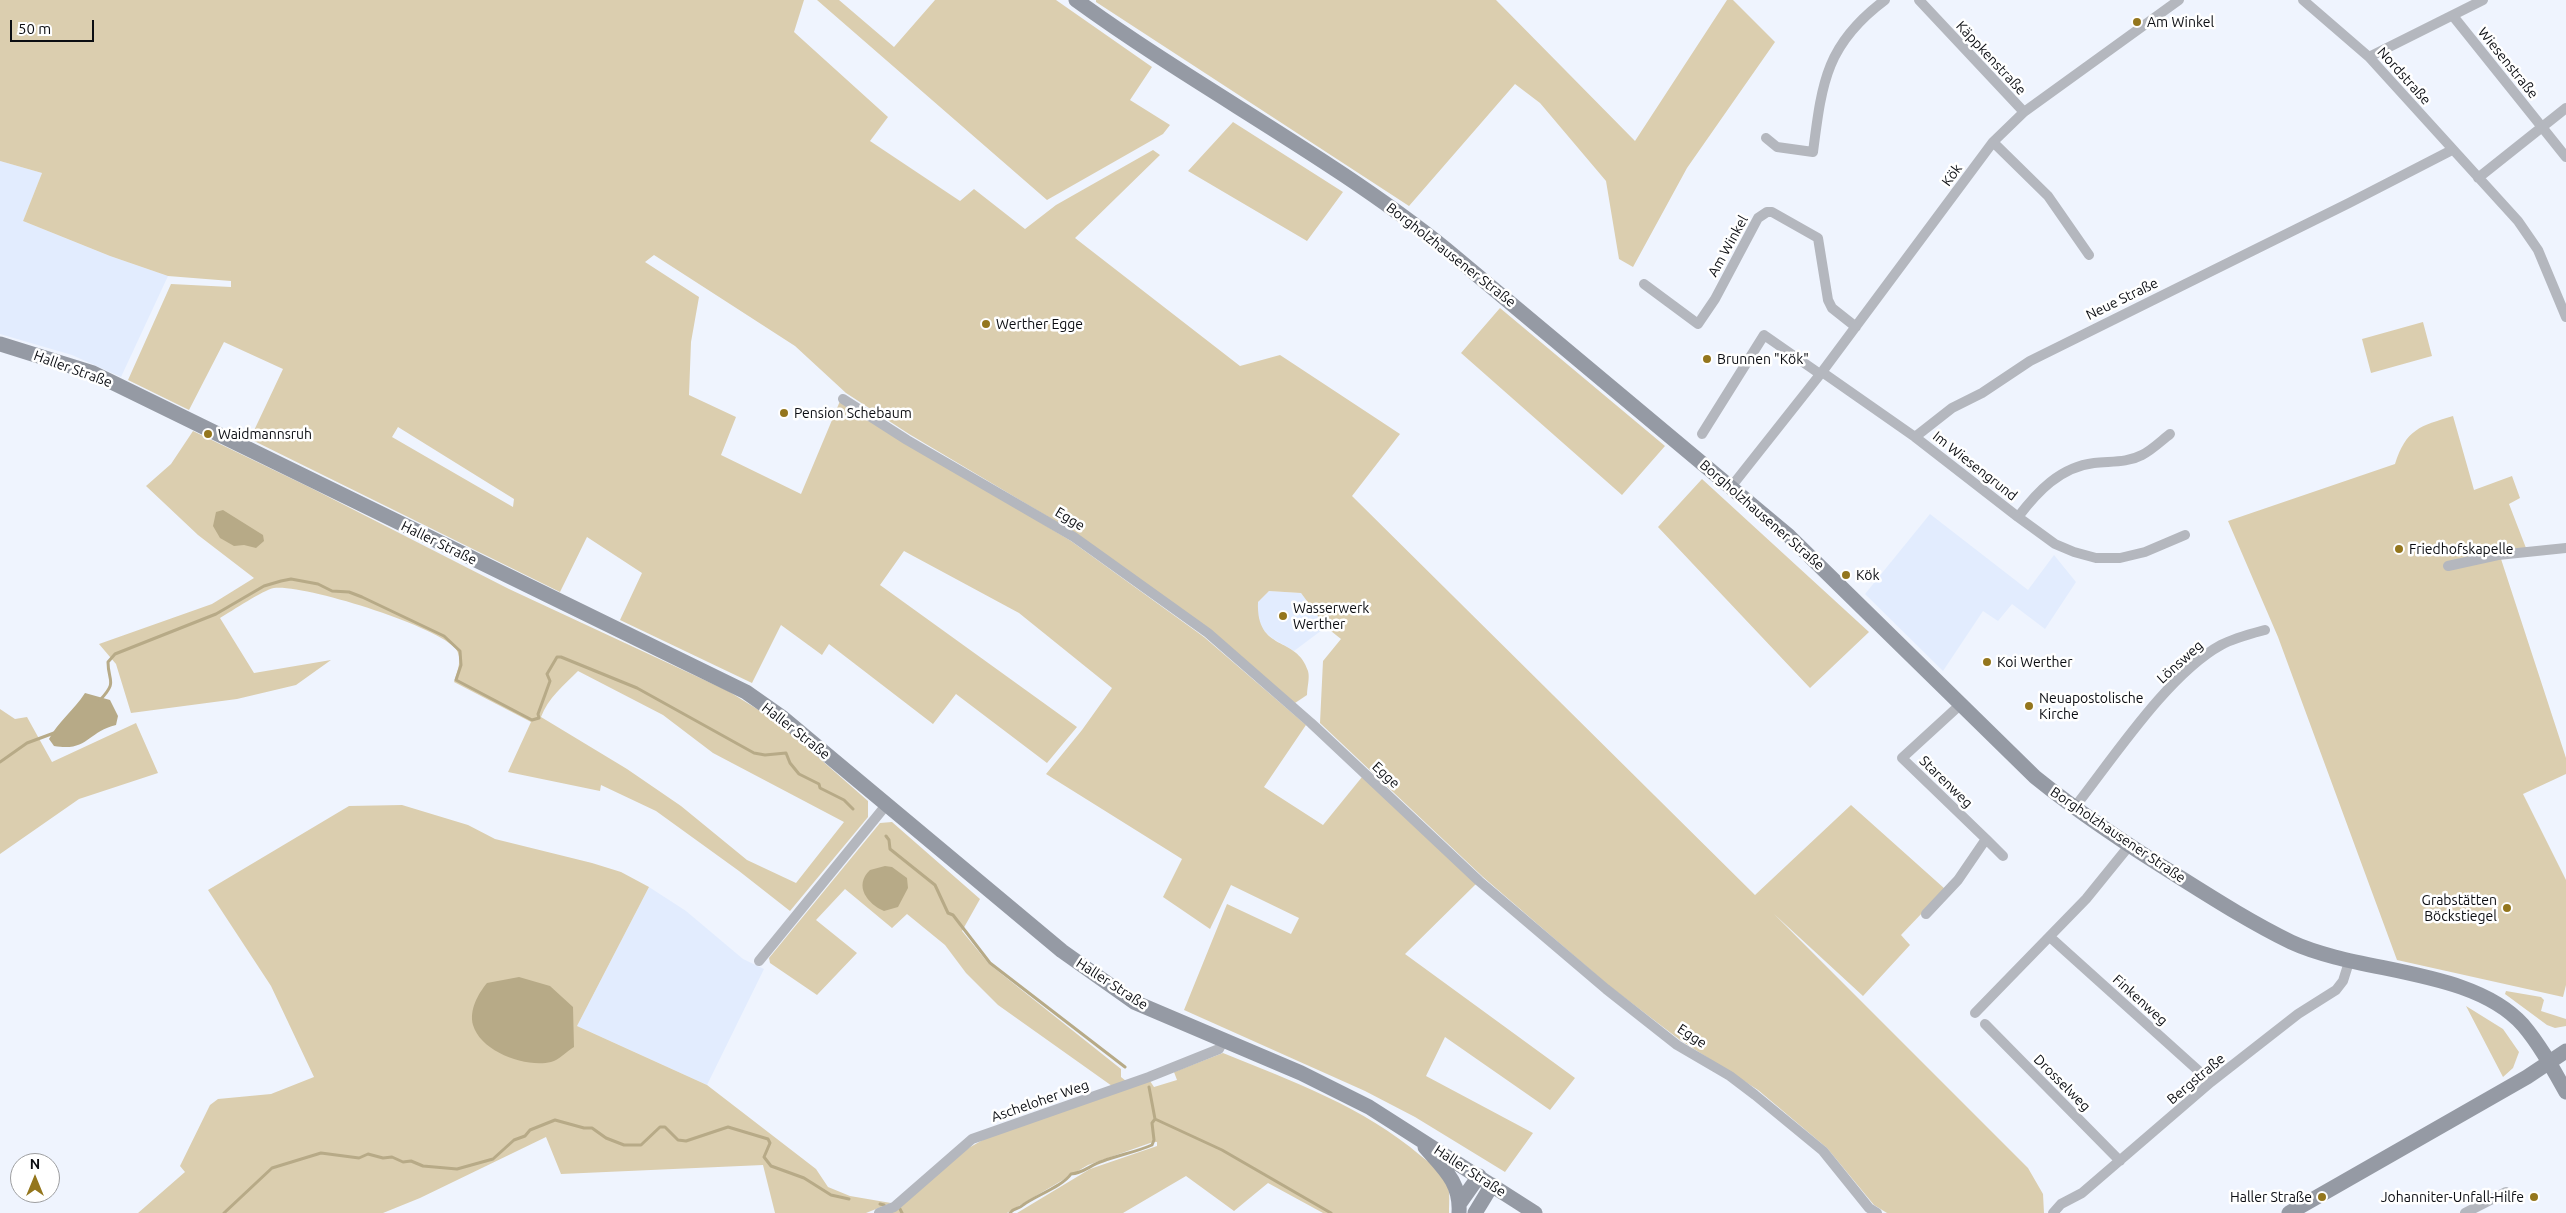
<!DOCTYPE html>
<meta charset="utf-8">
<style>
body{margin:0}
#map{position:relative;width:2566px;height:1213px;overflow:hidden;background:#eff4fe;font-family:Ubuntu,sans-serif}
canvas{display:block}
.north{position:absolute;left:10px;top:1153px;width:50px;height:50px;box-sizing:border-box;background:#fff;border:1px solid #9d9ea0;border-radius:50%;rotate:0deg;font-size:14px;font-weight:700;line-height:20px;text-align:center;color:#0b0d12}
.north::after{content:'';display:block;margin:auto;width:18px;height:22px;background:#94761d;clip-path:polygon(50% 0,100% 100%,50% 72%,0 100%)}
.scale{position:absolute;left:10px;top:20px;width:84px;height:22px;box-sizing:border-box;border:2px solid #0b0d12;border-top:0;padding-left:6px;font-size:15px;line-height:18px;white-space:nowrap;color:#0b0d12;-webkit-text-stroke:4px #fff;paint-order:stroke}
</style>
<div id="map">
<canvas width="2566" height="1213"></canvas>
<div class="north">N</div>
<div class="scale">50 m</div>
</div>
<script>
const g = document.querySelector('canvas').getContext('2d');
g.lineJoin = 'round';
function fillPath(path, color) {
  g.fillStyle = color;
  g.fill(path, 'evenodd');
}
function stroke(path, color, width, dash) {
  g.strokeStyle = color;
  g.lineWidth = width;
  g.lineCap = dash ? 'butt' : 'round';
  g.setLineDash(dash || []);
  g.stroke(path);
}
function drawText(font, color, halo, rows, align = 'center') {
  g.font = font + ' Ubuntu,sans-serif';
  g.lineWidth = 5;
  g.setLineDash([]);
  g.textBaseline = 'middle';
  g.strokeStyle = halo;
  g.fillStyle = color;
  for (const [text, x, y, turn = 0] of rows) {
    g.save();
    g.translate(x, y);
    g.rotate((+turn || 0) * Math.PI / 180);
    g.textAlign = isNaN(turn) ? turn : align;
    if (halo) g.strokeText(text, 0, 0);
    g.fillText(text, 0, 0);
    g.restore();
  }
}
fillPath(new Path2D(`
 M0,161L42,173L23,221L110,256L168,276L121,377L72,355L0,334Z
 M1930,514L2028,590L2054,555L2076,582L2045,629L2012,604L1998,621L1983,611L1943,671L1865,594Z
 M1269,591L1301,593L1326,627L1294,651L1272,638L1262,629L1258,618V602Z
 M649,887L686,911L743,959L764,969L707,1085L577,1026Z`), '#e2ecfe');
fillPath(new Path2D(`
 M0,0H804L794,32L888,117L870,141L960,201L974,189L1025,229L1056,205L1153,150L1160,155L1075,238L1240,366L1280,355L1400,434L1352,496L1755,895L1851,805L1945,889L1901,935L1910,945L1863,996L1774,914L2028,1168L2043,1194L2044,1213H1887L1874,1205L1827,1148L1758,1090L1680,1040L1608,985L1483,877L1320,723L1323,661L1341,639L1326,627L1301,593L1269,591L1258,602C1256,653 1297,635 1308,671C1310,678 1307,687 1307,695L1295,703L1077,534L909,434L846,393L795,346L654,255L645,262L699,297L691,342L689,395L736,417L721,455L801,494L840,401L1071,541L1204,637L1306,725L1264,787L1323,825L1362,777L1477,883L1405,954L1575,1078L1550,1110L1445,1037L1426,1076L1533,1133L1505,1172L1415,1117L1365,1091L1184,1010L1227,904L1291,934L1299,918L1231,885L1210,929L1163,897L1182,859L1046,774L1082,730L1112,688L1019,613L904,551L880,585L1077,727L1047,763L956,694L933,724L829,644L822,655L781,625L752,683L620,620L642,573L587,537L560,592L250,439L283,369L224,342L189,410L128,380L171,284L231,287V281L168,276L110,256L23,221L42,173L0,161ZM398,427L514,499L513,507L392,437Z
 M817,0H839L894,47L935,0H1056L1152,67L1130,100L1170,125L1163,134L1047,200Z
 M1096,0H1496L1635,141L1727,0H1733L1775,42L1687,168L1633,267L1619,259L1606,181L1540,103L1515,84L1409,206L1096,2Z
 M1233,122L1343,192L1307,241L1188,171Z
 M1500,308L1665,446L1622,495L1461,353Z
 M2423,322L2432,356L2371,373L2362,339Z
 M2453,416L2474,490L2512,476L2520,498L2509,504L2526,548L2501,559L2566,758V774L2523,794L2566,880V985L2563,997L2397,960L2278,637L2228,521L2395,464C2406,429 2420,426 2453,416Z
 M193,431L311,488L509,589L728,691L778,722L868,801V817L790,911L739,871L656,811L601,785L600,791L508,772L531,722L454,682C457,672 463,659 456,649C438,626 304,584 274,588C263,590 232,611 220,618L254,673L331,660L296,685L237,699L131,713L116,664L99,644L212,604L254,578L198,535L146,486L171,464ZM578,671L663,715L713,753L844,822L796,883L747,860L681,806L627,769L541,717C548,698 564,685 578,671Z
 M1702,479L1869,632L1810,688L1658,527Z
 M0,709L15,719L27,717L52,762L136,723L158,773L79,799L0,854Z
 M402,805L468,825L495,839L592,863L621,872L649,887L577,1026L707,1085L816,1169L828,1187L850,1196L891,1203L866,1213H775L763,1165L561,1174L546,1137L420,1198L383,1213H138L185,1172L180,1166L210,1105L218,1099L271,1094L314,1077L271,986L208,890L349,806Z
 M892,822L980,899L962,931L989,964L1121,1069V1077L1126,1081L1112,1086L998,1005L966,973L945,945L907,914L892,928L845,889L816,920L857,953L817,995L770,963L769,958L880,823Z
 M2506,991L2541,997L2544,1000L2541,1011L2566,1019V1026L2555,1028L2547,1025L2505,994Z
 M2466,1006L2503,1029L2519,1052L2513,1068L2503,1077Z
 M1223,1053C1292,1081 1364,1107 1421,1156C1428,1162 1439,1168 1444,1176C1451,1185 1449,1202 1449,1213H1323L1268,1183L1234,1211L1186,1176L1123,1213H1017L1090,1169L1157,1146V1142H1153L1088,1165L1007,1213H891L965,1150L988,1137L1150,1081L1154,1087L1177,1080L1174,1072Z`), '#dbceaf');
fillPath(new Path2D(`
 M223,510L263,535L264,541L256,548L244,545L234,546L220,538L213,526L216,512Z
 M85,693L110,700L118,716L116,725C87,732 88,752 54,746L49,739C58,722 74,710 85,693Z
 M885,866L892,867L907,878L908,888L898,907L884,911C868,904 853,886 870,870Z
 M519,977L550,986L573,1007L574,1047C567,1051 559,1060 551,1062C526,1068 481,1052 473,1025C469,1010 478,994 487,983Z`), '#b7aa87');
stroke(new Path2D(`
 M100,700C118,681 108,682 108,662L115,654L216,614L264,586L281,581L291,579L318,584L332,591L349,592L362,597L444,636L460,651L461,665L456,680L532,720L539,718L538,714L550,681L547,674L557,657H561L637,688L754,753L765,755L786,753L790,763L799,774L819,784L820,788L844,800L853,809
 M0,762L27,743L54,733
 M886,836L889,840L890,849L935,885L948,913L953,915L990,963L1125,1067
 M1149,1087L1155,1119
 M880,1204L884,1205
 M900,1209L902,1213
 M224,1213L272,1168L321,1153L359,1158L368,1154L383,1158L392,1157L403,1162L411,1161L423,1166L457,1169L493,1159L514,1140L525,1136L530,1130L555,1120L584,1128H592L606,1138L624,1145H641L660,1127H665L678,1140L686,1141L728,1127L768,1139L770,1143L764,1157L771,1166L804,1178L831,1195L849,1199
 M1010,1213C1014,1207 1018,1210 1023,1205C1035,1196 1063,1186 1071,1174C1084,1173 1090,1165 1103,1161C1119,1155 1136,1152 1152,1145L1154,1140L1152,1123L1155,1119L1222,1150L1331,1213`), '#b7aa87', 3);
stroke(new Path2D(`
 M1919,0L2024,112
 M2303,0L2369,57L2518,221L2538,250L2566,317
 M2453,16L2566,157
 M2369,57L2483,0
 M1766,138L1777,147L1813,152C1822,82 1826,44 1885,0
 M1993,142L2048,196L2089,255
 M2478,178L2566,108
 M1644,284L1698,324L1715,299L1758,218L1767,212H1772L1818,238L1828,300L1832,308L1856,327
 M1822,372L1915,437L1952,408L1982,393L2030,361L2349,203L2452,150
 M843,399L907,440L1074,537L1208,633L1311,723L1479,881L1606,989L1677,1045L1730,1076L1755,1095L1823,1151L1869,1208L1877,1213
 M1702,434L1764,335L1820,374
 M1915,437L2018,517L2055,544L2074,552L2096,558H2120L2145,552L2185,535
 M1731,487L1822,372L1993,142L2024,112L2179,0
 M2018,517C2037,492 2060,467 2094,463C2110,461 2127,463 2142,455C2152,450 2161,441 2170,434
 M2448,566L2498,555L2566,548
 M2074,808C2112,760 2168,674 2221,645C2234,638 2250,634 2265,630
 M1986,839L2003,856
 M1926,914L1958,880L1986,839L1902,758L1961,704
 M2051,938L2211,1082
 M759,961L887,804
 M1975,1013L2086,899L2129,846
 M1985,1024L2120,1161
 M879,1213L894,1207L972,1139L1149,1077L1219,1049L1223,1041
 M2053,1213L2061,1204L2082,1193L2211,1082L2298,1014L2336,990L2343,981L2349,962
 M2465,1213L2506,1192`), '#b4b7be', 10);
stroke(new Path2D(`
 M1076,0C1197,88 1330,156 1447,250L1789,536L2035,777C2082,815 2132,848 2184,880C2219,902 2254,924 2291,942C2360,974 2472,968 2523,1025C2540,1045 2553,1069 2566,1092
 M0,344L93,373L746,692L783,718L1062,951L1134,1002L1301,1073L1369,1107L1535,1213
 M1425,1147C1443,1168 1461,1182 1459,1213
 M1460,1203L1479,1176
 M1475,1213L1492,1185
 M2289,1213L2527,1077L2566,1051`), '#959aa4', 15);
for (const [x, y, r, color] of [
 [2137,22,5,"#94761d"],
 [986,324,5,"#94761d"],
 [1707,359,5,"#94761d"],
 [784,413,5,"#94761d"],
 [208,434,5,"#94761d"],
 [2399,549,5,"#94761d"],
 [1846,575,5,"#94761d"],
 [1283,616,5,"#94761d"],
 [1987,662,5,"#94761d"],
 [2029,706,5,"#94761d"],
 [2507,908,5,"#94761d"],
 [2322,1197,5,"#94761d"],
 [2534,1197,5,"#94761d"]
]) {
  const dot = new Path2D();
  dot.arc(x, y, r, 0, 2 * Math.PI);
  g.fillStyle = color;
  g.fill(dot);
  stroke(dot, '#fff', 2);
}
drawText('14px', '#0b0d12', '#fff', [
 ["Am Winkel",2147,22],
 ["Werther Egge",996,324],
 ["Brunnen \"Kök\"",1717,359],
 ["Pension Schebaum",794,413],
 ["Waidmannsruh",218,434],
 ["Friedhofskapelle",2409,549],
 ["Kök",1856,575],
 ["Wasserwerk",1293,608],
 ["Werther",1293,624],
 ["Koi Werther",1997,662],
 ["Neuapostolische",2039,698],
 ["Kirche",2039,714],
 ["Grabstätten",2497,900,"right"],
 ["Böckstiegel",2497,916,"right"],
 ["Haller Straße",2312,1197,"right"],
 ["Johanniter-Unfall-Hilfe",2524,1197,"right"]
], 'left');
drawText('14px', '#0b0d12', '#fff', [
 ["Käppkenstraße",1991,58,47],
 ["Wiesenstraße",2508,63,51],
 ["Nordstraße",2404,76,48],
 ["Kök",1952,175,-54],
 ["Am Winkel",1728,246,-61],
 ["Borgholzhausener Straße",1451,255,38],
 ["Neue Straße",2122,299,-26],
 ["Haller Straße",73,369,20],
 ["Im Wiesengrund",1975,466,38],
 ["Borgholzhausener Straße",1762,515,41],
 ["Egge",1070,519,31],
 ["Haller Straße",439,543,26],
 ["Lönsweg",2180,662,-42],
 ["Haller Straße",796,731,38],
 ["Egge",1386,775,43],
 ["Starenweg",1946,782,44],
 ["Borgholzhausener Straße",2118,835,34],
 ["Haller Straße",1112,984,33],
 ["Finkenweg",2140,1000,42],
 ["Egge",1692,1036,33],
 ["Bergstraße",2196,1079,-40],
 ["Drosselweg",2062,1083,45],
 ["Ascheloher Weg",1040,1101,-19],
 ["Haller Straße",1470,1171,33]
]);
</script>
